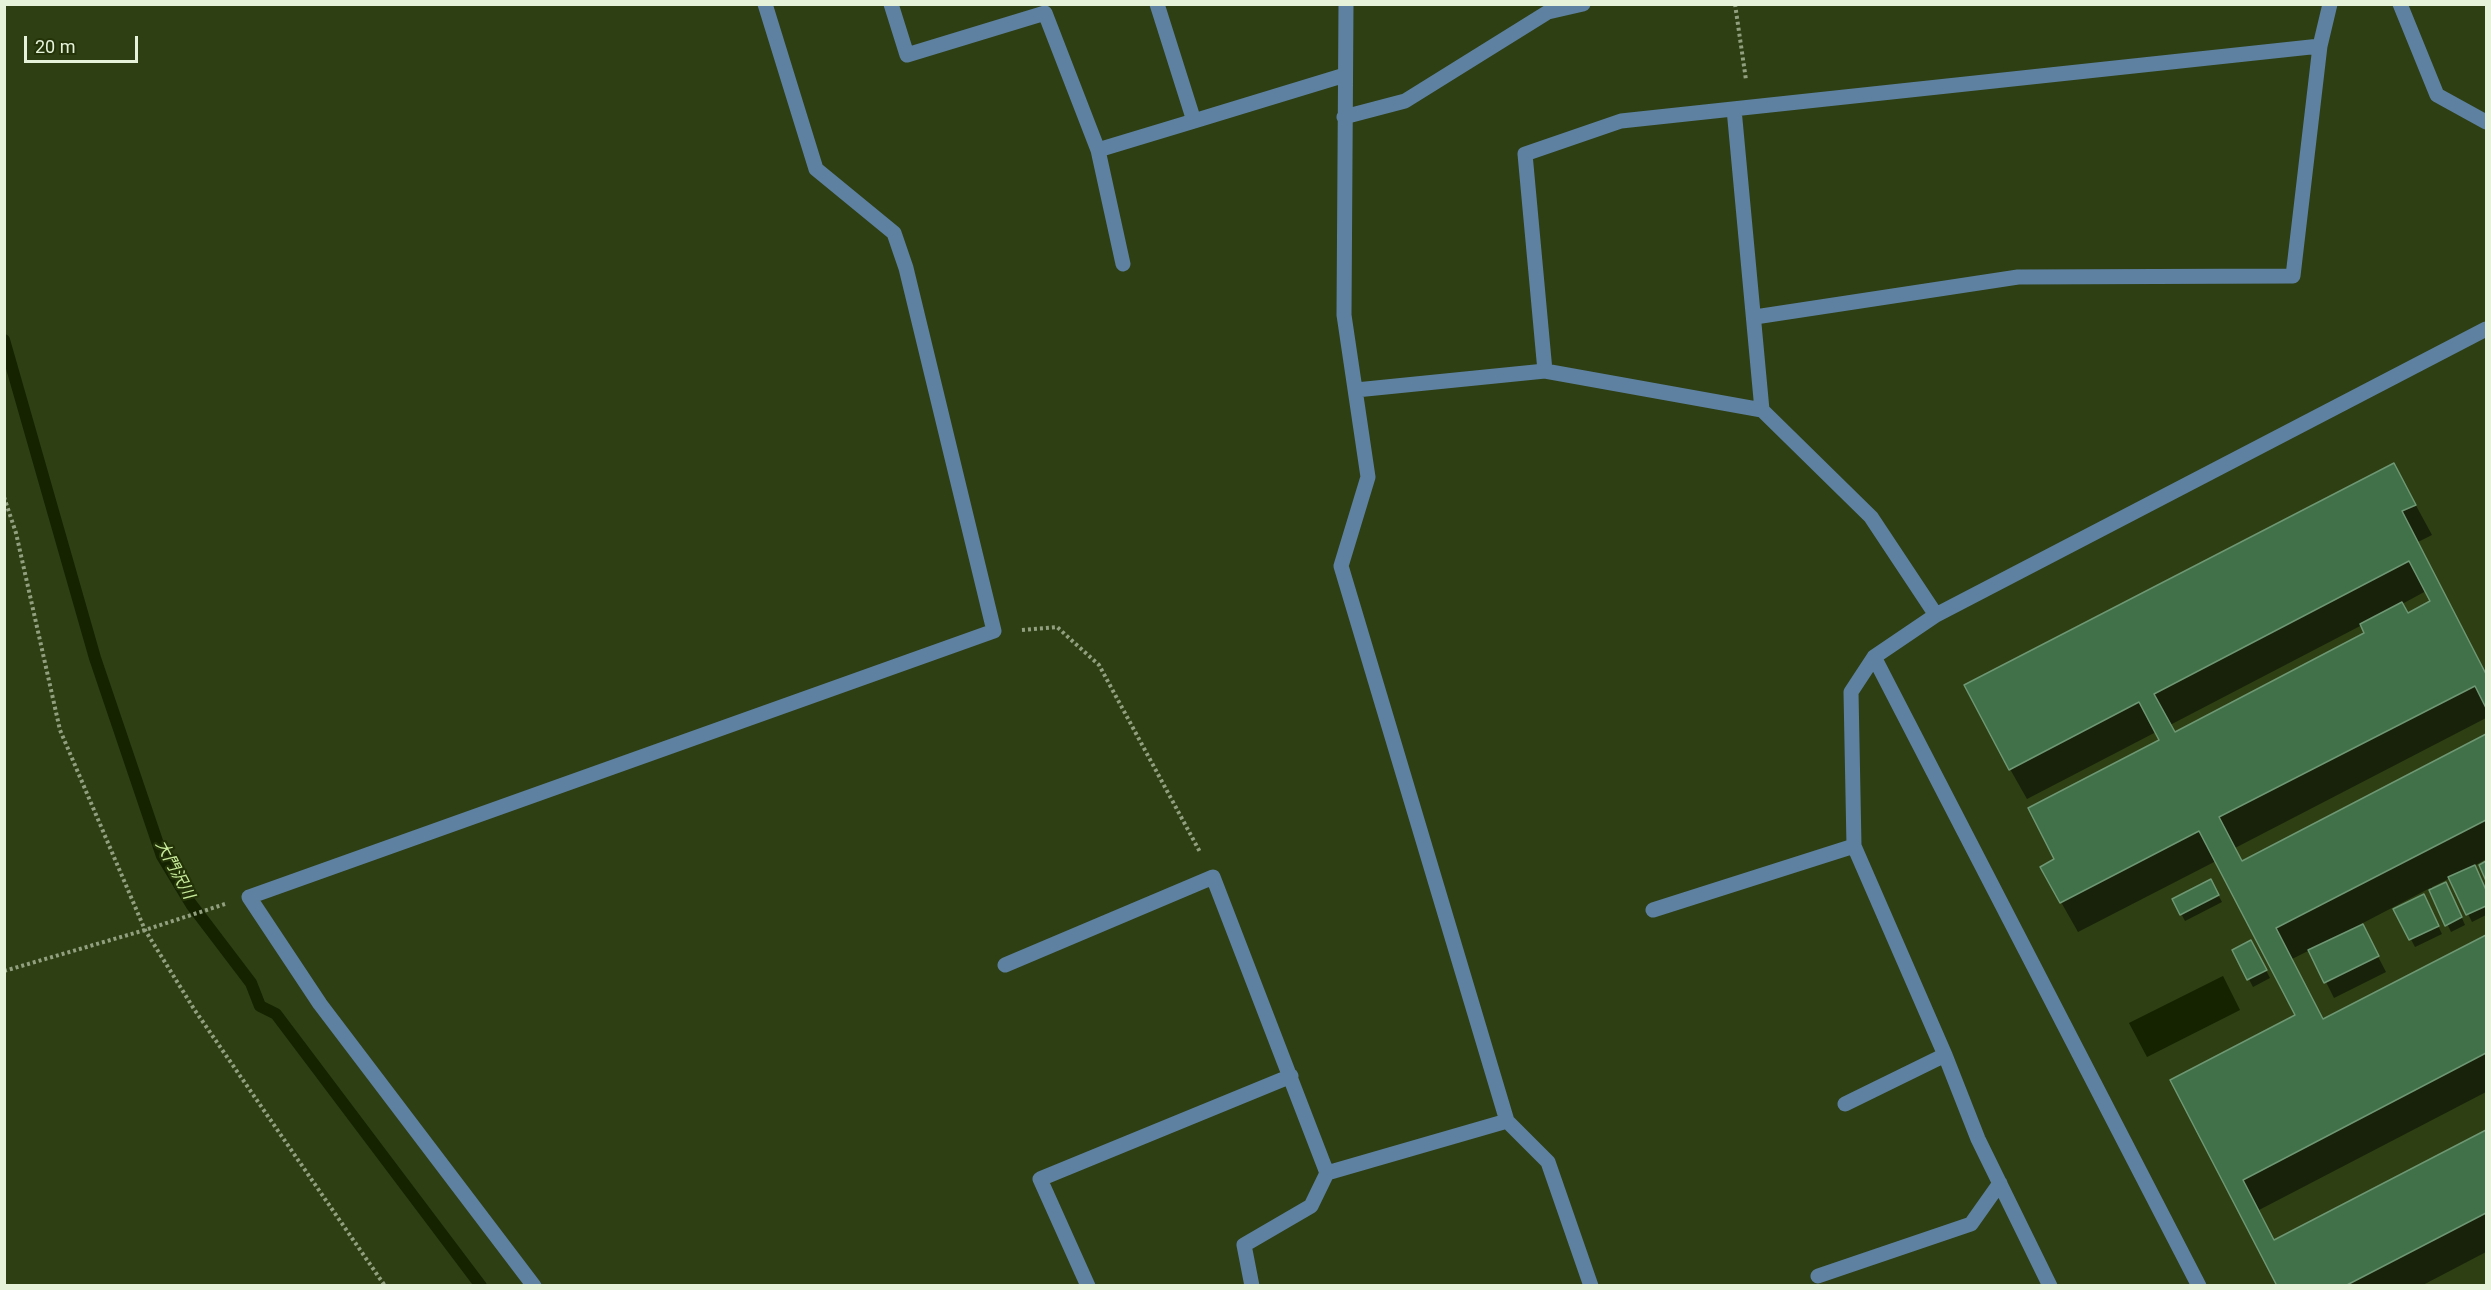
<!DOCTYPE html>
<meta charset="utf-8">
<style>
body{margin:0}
#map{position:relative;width:2491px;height:1290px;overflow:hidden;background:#2d3f13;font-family:Roboto,sans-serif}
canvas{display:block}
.frame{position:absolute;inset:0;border:6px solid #e6f2da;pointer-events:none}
.scale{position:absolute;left:24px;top:36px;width:114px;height:27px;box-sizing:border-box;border:3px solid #e6f2da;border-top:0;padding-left:8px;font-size:18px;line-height:21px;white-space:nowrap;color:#e6f2da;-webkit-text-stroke:4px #243408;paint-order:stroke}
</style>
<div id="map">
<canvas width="2491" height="1290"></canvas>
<div class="frame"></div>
<div class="scale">20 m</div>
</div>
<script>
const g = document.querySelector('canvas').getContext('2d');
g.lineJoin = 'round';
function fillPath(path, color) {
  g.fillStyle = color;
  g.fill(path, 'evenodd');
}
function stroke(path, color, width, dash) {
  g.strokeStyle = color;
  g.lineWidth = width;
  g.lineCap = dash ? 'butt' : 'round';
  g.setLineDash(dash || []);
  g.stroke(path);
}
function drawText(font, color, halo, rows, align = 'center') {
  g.font = font + ' Roboto,"Noto Sans JP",sans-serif';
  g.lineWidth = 4.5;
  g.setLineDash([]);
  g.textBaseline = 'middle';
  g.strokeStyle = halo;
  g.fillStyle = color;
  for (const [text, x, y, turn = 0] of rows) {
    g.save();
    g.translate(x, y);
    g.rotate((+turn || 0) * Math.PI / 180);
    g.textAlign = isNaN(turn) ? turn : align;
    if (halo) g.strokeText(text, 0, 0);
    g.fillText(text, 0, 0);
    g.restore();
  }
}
fillPath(new Path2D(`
 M2223,976L2240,1010L2147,1057L2129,1023Z`), '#152300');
fillPath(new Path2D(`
 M2394,465L2432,535L2418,542L2486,674V718L2235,848L2243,862L2486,736V859L2474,866L2486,892V915L2472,922L2450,878L2432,887L2434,890L2450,891L2465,925L2451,932L2430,888L2361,924L2386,972L2334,998L2310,950L2292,959L2324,1020L2486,936V1092L2259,1210L2275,1241L2486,1132V1252L2421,1286H2279L2172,1080L2297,1015L2216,861L2078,932L2061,902L2056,860L2161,741L2156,732L2027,799L2010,769ZM2426,591L2432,602L2408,615L2402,604ZM2362,625L2366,634L2175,733L2170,725Z
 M2215,889L2222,902L2185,921L2174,900Z
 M2427,903L2442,934L2415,947L2395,909Z
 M2255,949L2270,978L2253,987L2234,950Z`), '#0007');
stroke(new Path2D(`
 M4,340L95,658L162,856L191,904L251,983L260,1006L276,1014L481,1286`), '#152300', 12);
const building = new Path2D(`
 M2394,463L2416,505L2402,511L2486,674V708L2475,686L2219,817L2242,861L2486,734V820L2276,928L2323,1019L2486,935V1053L2243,1180L2274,1240L2486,1130V1213L2345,1286H2277L2170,1080L2295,1015L2199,831L2060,903L2040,867L2054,859L2028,808L2159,740L2139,702L2009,770L1964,685ZM2409,561L2430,601L2408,613L2402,602L2360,624L2364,633L2175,732L2154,694Z
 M2486,861V881L2479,865Z
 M2475,865L2486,890V906L2466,915L2448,877Z
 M2211,879L2219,895L2180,915L2172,899Z
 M2446,882L2462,917L2445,926L2429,890Z
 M2424,894L2439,926L2409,940L2393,909Z
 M2363,924L2379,956L2324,983L2308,950Z
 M2251,940L2267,970L2247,980L2232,950Z`);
fillPath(building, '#417149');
stroke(building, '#6e9773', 1.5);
stroke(new Path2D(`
 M1735,4L1746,80
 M4,497L16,533L60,730L145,930L194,1009L385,1286
 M1022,630L1057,627L1099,665L1200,852
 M4,971L145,930L225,904`), '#92a07f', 4, [3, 3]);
stroke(new Path2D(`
 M891,4L907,55L1045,13L1098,150L1194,121
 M1157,4L1194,121L1345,75
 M1346,4L1344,315L1368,477L1341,566L1507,1121L1548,1162L1591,1286
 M2400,4L2437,95L2486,122
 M1734,109L1762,410
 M1344,117L1405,101L1548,12L1583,4
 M1098,150L1123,264
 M1755,317L2018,277L2293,276L2320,46
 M1545,371L1525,154L1621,121L2320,46L2330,4
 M1356,390L1545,371L1762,410L1871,517L1936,615
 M1874,657L2199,1286
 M1653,910L1854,846
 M1005,965L1213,877L1327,1173L1311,1206L1244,1245L1252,1286
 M1845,1104L1945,1055
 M1327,1173L1507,1121
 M1818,1276L1971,1224L2000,1183
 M534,1286L320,1004L249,897L994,631L906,268L894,233L816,169L765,4
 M1088,1286L1040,1179L1291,1076
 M2050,1286L1978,1139L1945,1055L1854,846L1851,692L1874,657L1936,615L2486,329`), '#5e80a1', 15);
drawText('italic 16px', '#c7eb9a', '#243408', [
 ["大門沢川",174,870,62]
]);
</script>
